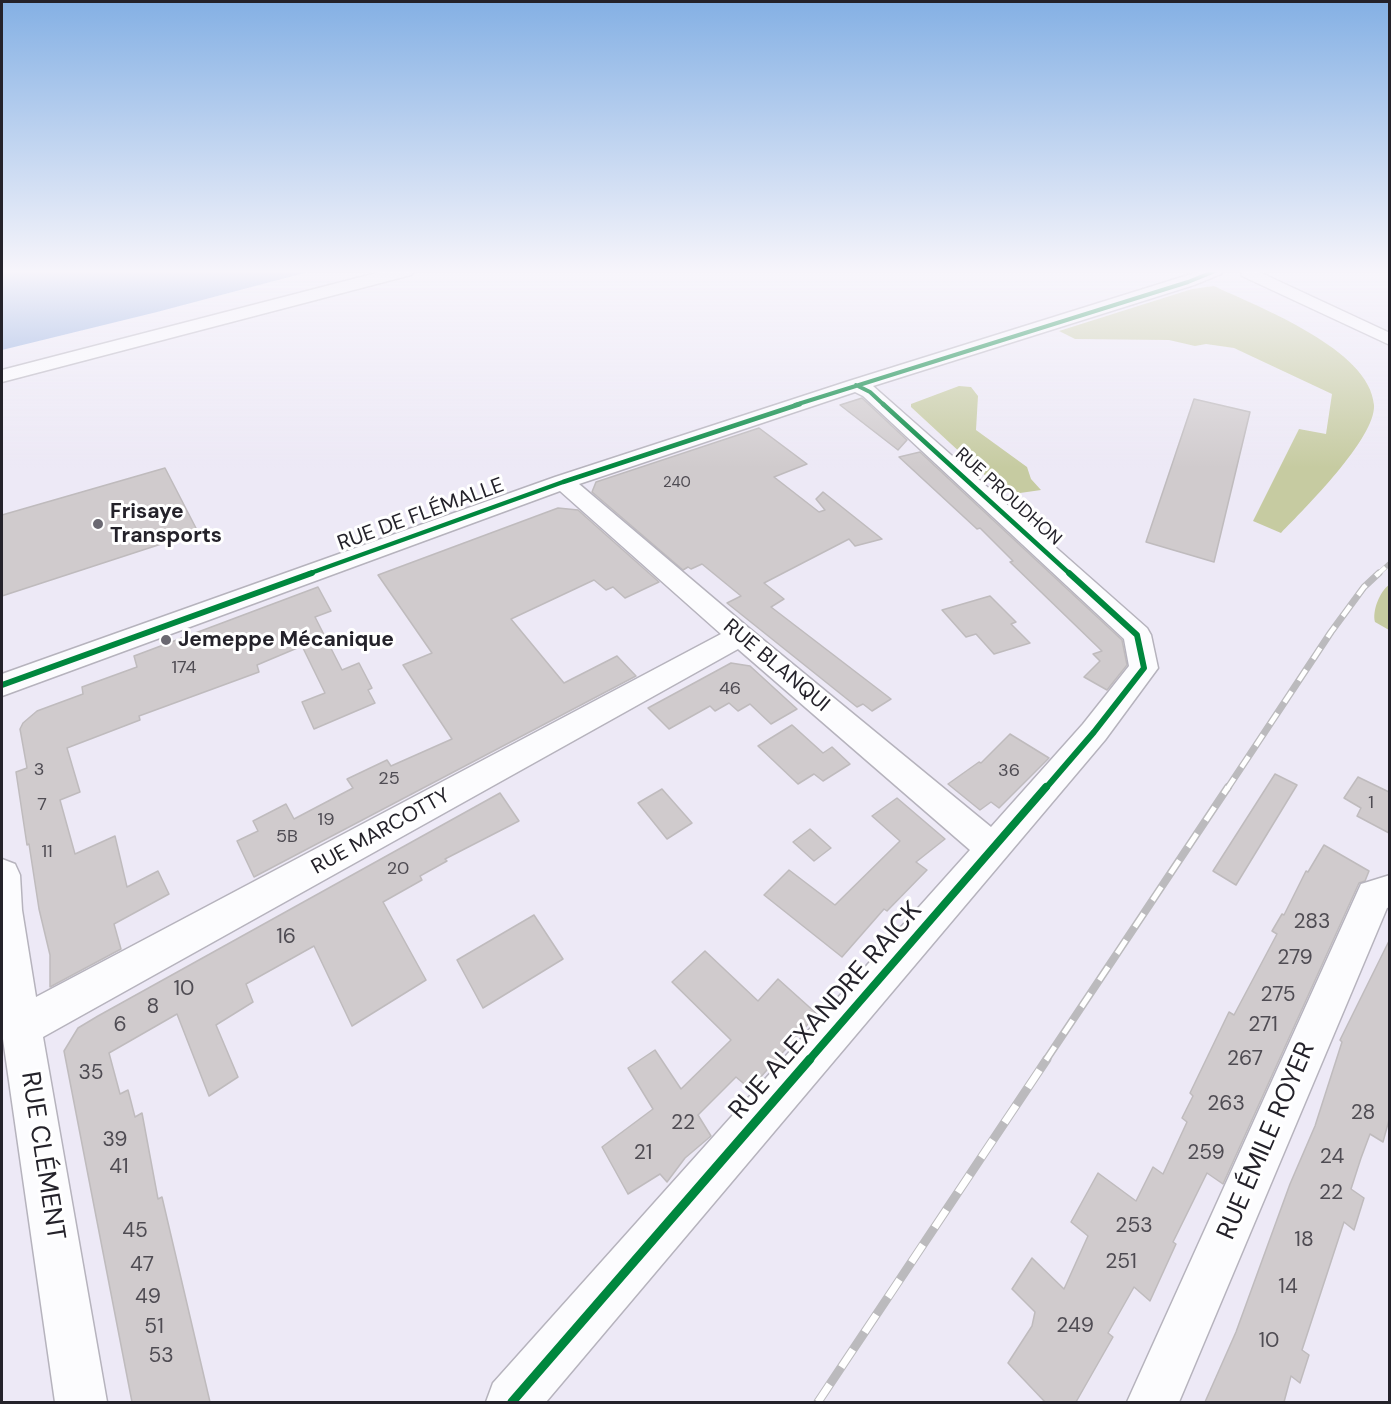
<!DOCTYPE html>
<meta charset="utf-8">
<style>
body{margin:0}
#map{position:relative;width:1391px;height:1404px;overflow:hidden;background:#ede9f6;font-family:"DM Sans",sans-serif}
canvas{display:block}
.frame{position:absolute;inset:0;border:3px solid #24222a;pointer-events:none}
</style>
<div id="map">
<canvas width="1391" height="1404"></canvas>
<div class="frame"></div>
</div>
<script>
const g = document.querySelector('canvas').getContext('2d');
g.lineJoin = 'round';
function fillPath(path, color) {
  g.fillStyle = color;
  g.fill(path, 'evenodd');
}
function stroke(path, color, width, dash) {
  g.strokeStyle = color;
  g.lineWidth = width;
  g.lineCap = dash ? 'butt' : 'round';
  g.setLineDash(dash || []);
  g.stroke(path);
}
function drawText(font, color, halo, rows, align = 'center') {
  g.font = font + ' "DM Sans",sans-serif';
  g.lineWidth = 6;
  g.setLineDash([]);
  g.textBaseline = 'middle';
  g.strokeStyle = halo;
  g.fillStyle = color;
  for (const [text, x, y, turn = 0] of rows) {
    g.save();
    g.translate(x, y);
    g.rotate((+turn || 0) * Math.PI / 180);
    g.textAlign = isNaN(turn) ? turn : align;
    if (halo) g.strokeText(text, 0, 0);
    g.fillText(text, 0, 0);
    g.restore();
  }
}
fillPath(new Path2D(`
 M1214,286C1258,307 1370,349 1374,405C1376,438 1304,509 1281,533L1253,521L1299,429L1326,434L1332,394L1234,348L1206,344L1195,346L1169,340L1075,339L1059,331L1192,289Z
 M959,386L971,387L978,396L976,430L1027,467L1031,479L1041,490L1020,493L1003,492L911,407V404Z
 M1389,585V630L1375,622C1372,611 1380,591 1389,585Z`), '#c6cba1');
fillPath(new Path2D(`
 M2,271H312L157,312L2,350Z`), '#8eabde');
const building = new Path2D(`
 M862,398L907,440L898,450L840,405Z
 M1194,399L1250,412L1214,562L1146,542Z
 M759,428L807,464L774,477L819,512L825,510L816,499L823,492L882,539L855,546L849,539L764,583L784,599L771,607L891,699L872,711L863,704L857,707L727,603L741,596L702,564L691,569L688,567L683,570L592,492L596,482Z
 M920,452L1122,640L1127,665L1107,690L1084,677L1100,661L1093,654L1102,651L1010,562L1013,561L980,528L977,529L899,457Z
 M165,468L198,532L2,596V515Z
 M558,508L578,510L659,582L625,598L613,587L606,590L594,580L511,619L564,683L617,656L636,676L254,877L237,841L258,831L253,821L286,804L294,819L353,788L347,779L387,760L391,766L452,739L403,665L432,653L378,575Z
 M318,587L331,611L315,617L342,670L359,663L372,688L368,690L375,703L314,729L302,702L325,693L302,646L257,665L259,672L139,716L140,720L67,748L80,792L60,800L75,854L115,836L127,887L158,871L169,894L114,924L121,949L50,987V955L39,909L29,844L27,845L16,772L27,768L20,729L23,723L37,711L83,694L82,687L137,667L134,656Z
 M990,596L1016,622L1011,624L1030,643L994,654L976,634L966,637L942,610Z
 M731,663L750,666L797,709L771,724L750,704L738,711L729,703L715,711L710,706L669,729L648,708Z
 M792,725L823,753L832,747L850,764L823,781L814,774L798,784L758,746Z
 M1010,734L1049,758L999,808L991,802L980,810L948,784L979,762L981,763Z
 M1275,774L1297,785L1236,885L1213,871Z
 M1358,777L1389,792V833L1357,816L1361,808L1344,798Z
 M662,789L692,823L667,839L638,803Z
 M500,793L519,821L445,859L447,861L420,876L422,880L383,902L426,980L352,1026L314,946L246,984L253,1002L216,1025L238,1077L209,1096L177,1014L109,1053L120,1094L128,1090L135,1117L142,1113L158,1199L162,1197L210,1402H132L64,1051L78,1028L98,1016Z
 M897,798L945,839L916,862L927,870L887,911L884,909L842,957L764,895L789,870L835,905L900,841L872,816Z
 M810,829L831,848L814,861L793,842Z
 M1324,845L1369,871L1365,881L1359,883L1223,1184L1207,1173L1173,1242L1176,1244L1150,1301L1134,1287L1108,1333L1113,1337L1076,1402H1045L1008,1363L1032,1326L1035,1312L1012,1289L1032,1258L1064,1289L1088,1236L1071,1222L1098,1173L1136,1201L1153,1167L1163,1174L1187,1122L1182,1118L1193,1096L1190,1093L1229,1012L1234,1015L1277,934L1272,931L1282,914L1284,915L1306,871L1308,872Z
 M534,915L563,959L483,1008L457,960Z
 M1389,941V1120L1383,1142L1370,1134L1361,1158L1351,1189L1364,1198L1354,1230L1344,1222L1302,1350L1309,1355L1300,1383L1291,1376L1284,1402H1205L1236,1332L1290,1184L1315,1126L1342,1042L1340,1040Z
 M705,951L758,1001L778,979L817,1014L750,1089L736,1077L698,1115L711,1136L685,1158L667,1182L660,1174L628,1194L602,1147L653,1109L628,1068L655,1050L681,1089L731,1040L672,982Z`);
fillPath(building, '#d0cbcd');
stroke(building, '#bfbbbd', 1.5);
const minor = new Path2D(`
 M1201,271H1223L1221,274L1194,285L873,386L1147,628L1151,635L1158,668L1105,740L546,1402H486L493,1383L970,850L738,649L43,1037L107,1402H55L2,1032V859L15,864L20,875L22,910L36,997L721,634L560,491L2,696V674L555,477L849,381ZM855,392L863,396L1124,639L1129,666L1083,724L991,827L750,629L579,484Z
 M1241,271H1257L1390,333V345L1242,276Z
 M1390,875V907L1387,908L1179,1402H1127L1361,884Z`);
const major = new Path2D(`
 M384,271H414L411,275L2,382V370Z`);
stroke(minor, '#b6b3bd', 3);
stroke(major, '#b6b3bd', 3);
fillPath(minor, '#fcfcfe');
fillPath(major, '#fcfcfe');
const railFar3 = new Path2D(`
 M1378,574L1390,563`);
const railFar2 = new Path2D(`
 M1227,789L1331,632L1364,587L1379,573`);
const railFar1 = new Path2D(`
 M1046,1060L1228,787`);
const rail = new Path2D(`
 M818,1402L1047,1059`);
stroke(railFar3, '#bbbabd', 5);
stroke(railFar2, '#bbbabd', 7);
stroke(railFar1, '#bbbabd', 8);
stroke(rail, '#bbbabd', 9);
stroke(railFar3, '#fff', 4, [10]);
stroke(railFar2, '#fff', 4.5, [13]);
stroke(railFar1, '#fff', 5, [16]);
stroke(rail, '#fff', 7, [21]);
stroke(new Path2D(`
 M856,385L870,392L884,405
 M795,405L1188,282L1215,271`), '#00873e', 4);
stroke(new Path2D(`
 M883,404L1070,574
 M308,574L563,482L800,404`), '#00873e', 4.5);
stroke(new Path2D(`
 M2,685L312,573
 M1045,789L1094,732L1144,668L1137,635L1069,573`), '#00873e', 6);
stroke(new Path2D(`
 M809,1060L1046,787`), '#00873e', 8);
stroke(new Path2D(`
 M512,1402L810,1059`), '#00873e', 9);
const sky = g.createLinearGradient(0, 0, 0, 468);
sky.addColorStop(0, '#84b0e4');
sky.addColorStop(0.58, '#f7f5fb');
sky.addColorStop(1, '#f7f5fb00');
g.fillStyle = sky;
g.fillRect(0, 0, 1391, 468);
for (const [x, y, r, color] of [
 [98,524,6,"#6a6871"],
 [166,640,6,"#6a6871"]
]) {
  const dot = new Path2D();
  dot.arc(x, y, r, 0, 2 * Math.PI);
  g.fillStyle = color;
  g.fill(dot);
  stroke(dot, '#fff', 2);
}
drawText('15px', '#4f4c53', null, [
 ["240",677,483]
]);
drawText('18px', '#24222a', '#fff', [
 ["RUE PROUDHON",1008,497,42]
]);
drawText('18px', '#4f4c53', null, [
 ["174",184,668],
 ["46",730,689],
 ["3",39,770],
 ["36",1009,771],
 ["25",389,779],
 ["1",1371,803],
 ["7",42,805],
 ["19",326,820],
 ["5B",287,837],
 ["11",47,852],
 ["20",398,869]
]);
drawText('bold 21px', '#24222a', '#fff', [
 ["Frisaye",110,512],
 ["Transports",110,536],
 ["Jemeppe Mécanique",178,640]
], 'left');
drawText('21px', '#24222a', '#fff', [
 ["RUE DE FLÉMALLE",421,515,-20],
 ["RUE BLANQUI",776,666,40],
 ["RUE MARCOTTY",381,832,-29]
]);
drawText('21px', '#4f4c53', null, [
 ["283",1312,922],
 ["16",286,937],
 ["279",1295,958],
 ["10",184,989],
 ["275",1278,995],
 ["8",153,1007],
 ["6",120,1025],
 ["271",1263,1025],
 ["267",1245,1059],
 ["35",91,1073],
 ["263",1226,1104],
 ["28",1363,1113],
 ["22",683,1123],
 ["39",115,1140],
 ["21",643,1153],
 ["259",1206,1153],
 ["24",1332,1157],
 ["41",119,1167],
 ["22",1331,1193],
 ["253",1134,1226],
 ["45",135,1231],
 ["18",1304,1240],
 ["251",1121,1262],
 ["47",142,1265],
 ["14",1288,1287],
 ["49",148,1297],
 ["249",1075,1326],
 ["51",154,1327],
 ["10",1269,1341],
 ["53",161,1356]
]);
drawText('26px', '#24222a', '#fff', [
 ["RUE ALEXANDRE RAICK",826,1011,-49],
 ["RUE ÉMILE ROYER",1267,1141,-67],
 ["RUE CLÉMENT",42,1156,81]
]);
</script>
